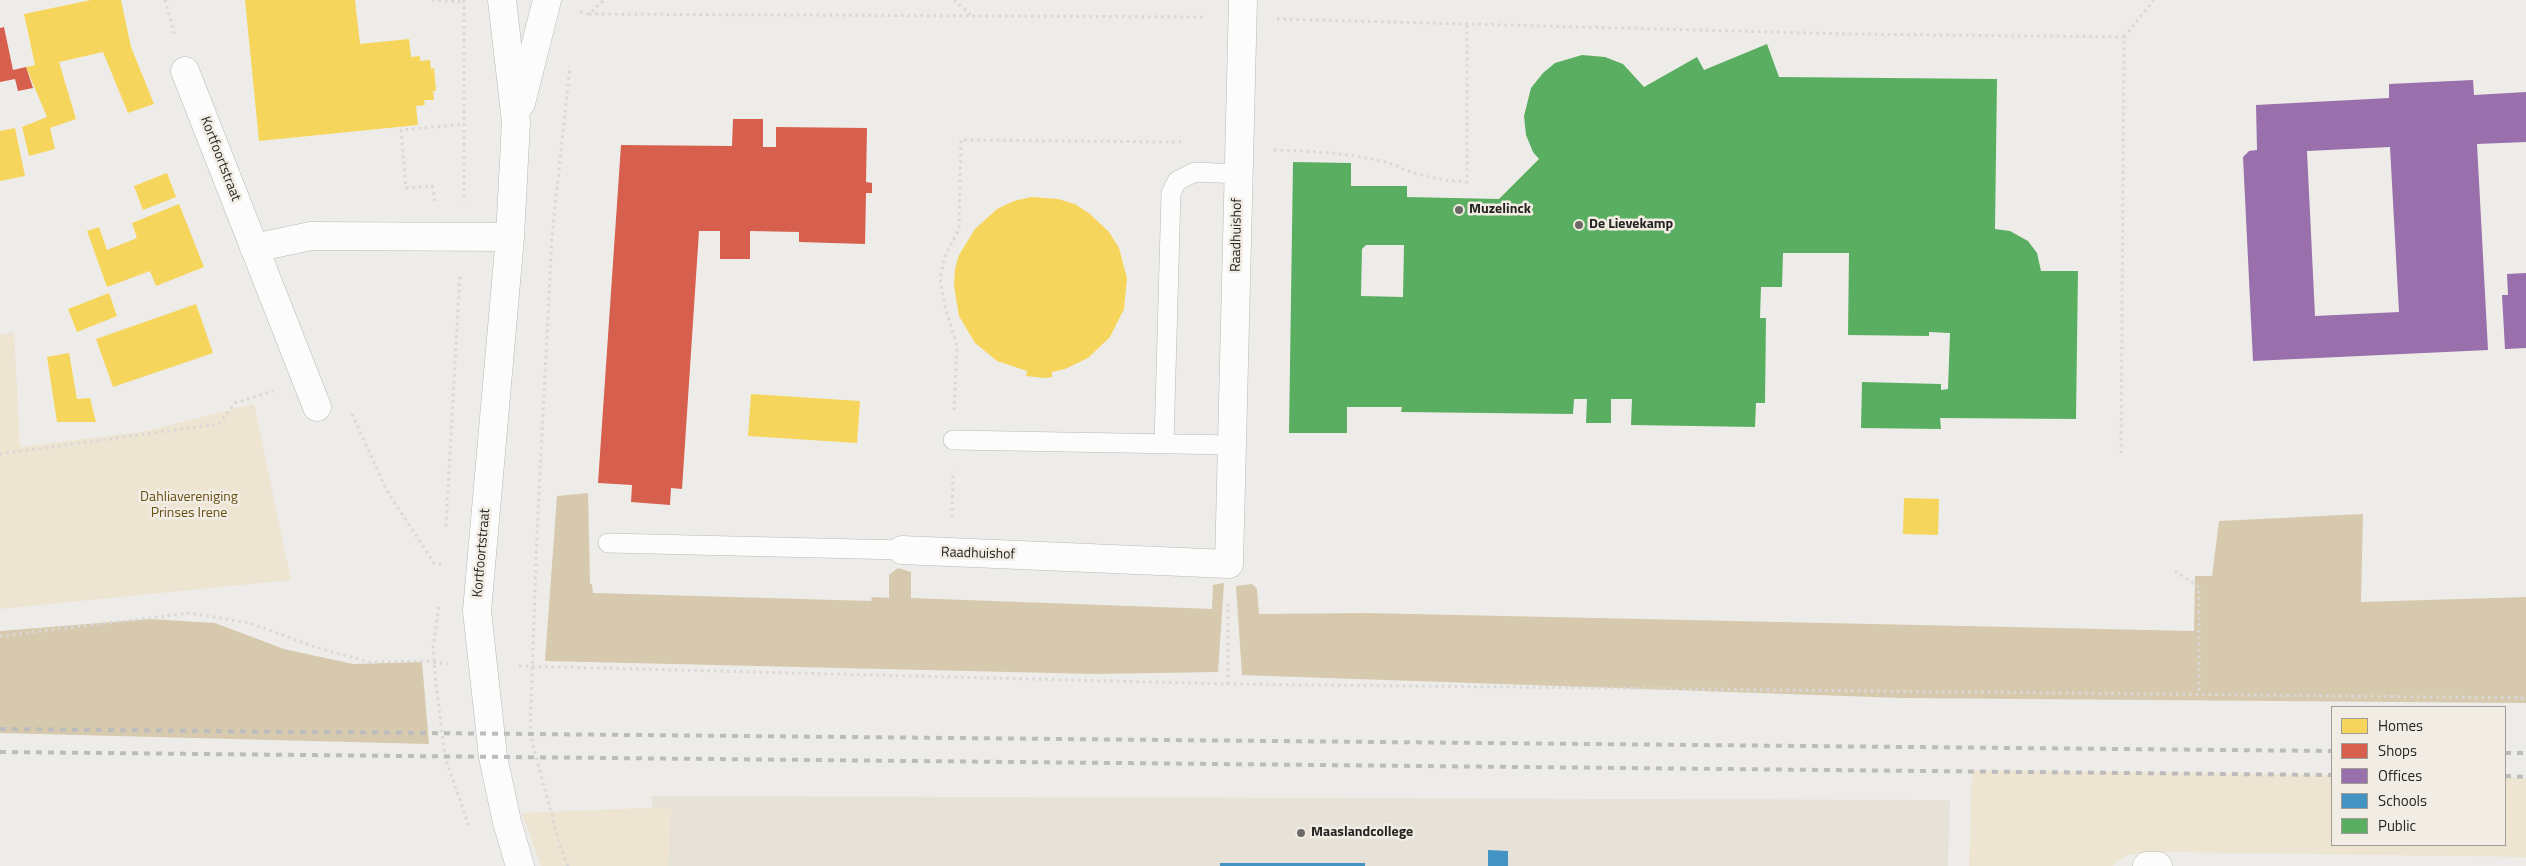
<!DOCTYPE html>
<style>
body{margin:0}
#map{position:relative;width:2526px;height:866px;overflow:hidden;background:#eeece8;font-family:"Titillium Web",sans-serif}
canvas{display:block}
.legend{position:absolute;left:2331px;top:706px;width:175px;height:140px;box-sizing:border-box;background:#f2ede4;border:1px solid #a09d96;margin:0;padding:6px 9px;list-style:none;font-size:15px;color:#262421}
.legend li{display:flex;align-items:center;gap:10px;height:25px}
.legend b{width:25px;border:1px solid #a09d96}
</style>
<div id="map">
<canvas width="2526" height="866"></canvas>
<ul class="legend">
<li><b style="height:14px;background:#f6d55c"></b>Homes</li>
<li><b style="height:14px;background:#d6604d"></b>Shops</li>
<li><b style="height:14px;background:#9970ab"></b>Offices</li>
<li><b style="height:14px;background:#4393c3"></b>Schools</li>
<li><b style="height:14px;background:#5aae61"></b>Public</li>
</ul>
</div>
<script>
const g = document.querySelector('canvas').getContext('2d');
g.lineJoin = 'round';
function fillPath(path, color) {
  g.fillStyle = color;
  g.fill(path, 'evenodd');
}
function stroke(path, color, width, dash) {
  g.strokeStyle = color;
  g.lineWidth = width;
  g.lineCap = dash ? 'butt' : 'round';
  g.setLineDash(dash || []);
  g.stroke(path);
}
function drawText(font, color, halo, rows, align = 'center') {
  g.font = font + ' "Titillium Web",sans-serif';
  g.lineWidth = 5;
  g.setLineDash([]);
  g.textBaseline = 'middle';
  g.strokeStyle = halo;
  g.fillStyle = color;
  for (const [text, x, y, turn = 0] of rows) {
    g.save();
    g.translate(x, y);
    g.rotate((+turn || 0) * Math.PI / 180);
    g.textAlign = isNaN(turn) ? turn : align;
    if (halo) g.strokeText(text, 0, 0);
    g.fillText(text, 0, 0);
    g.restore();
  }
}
fillPath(new Path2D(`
 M652,796L1950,800L1948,866H654Z`), '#e7e2d7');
fillPath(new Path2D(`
 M14,332L20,447L147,431L254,404L291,580L0,609V335Z
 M1972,770L2332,775V845H2505V777L2526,778V857L2161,852C2144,853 2124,851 2113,866H1969Z
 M671,807L669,866H541L522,813Z`), '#ede5d1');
fillPath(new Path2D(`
 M588,493L590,584H592L593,593L871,601L872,597L889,598V575L898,568L911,572V598L1212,609L1213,585L1224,583L1218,672L1095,674L545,661L557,496Z
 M2363,514L2361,602L2526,597V703L1903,698L1242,675L1236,586L1252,584L1257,589L1259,614L1366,613L2194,631L2195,576H2212L2219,521Z
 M150,619L215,623L284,649L353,664L422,662L429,744L0,733V631Z`), '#d6c9ad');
fillPath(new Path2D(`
 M91,0H121L131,47L154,104L128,113L103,52L59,62L76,119L50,128L55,149L29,156L22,127L47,117L26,67L35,65L24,14Z
 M245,0H355L360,44L409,39L411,57L420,56V61L430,60L431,69L434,68L436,91H433L434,100H424L425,105L416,106L418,125L259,141Z
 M15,128L25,176L0,181V131Z
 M167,173L176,197L143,210L134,186Z
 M1031,197L1058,199L1075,204L1090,214L1109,232L1119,248L1127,278L1124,309L1110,337L1088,358L1065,369L1052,372V377L1045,378L1026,376L1027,371L997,361L975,343L959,316L954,286L955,269L959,255L975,229L997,209L1014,201Z
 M179,204L204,267L156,286L150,271L107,287L87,231L99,227L107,250L137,238L132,223Z
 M109,293L117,316L77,332L68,309Z
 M196,304L213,353L113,387L96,339Z
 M69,353L77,399L90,398L96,422H57L47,357Z
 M751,394L860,401L857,443L748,436Z
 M1904,498L1939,499L1938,535L1903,534Z`), '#f6d55c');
fillPath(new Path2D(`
 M4,27L13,70L26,67L33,88L18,91L15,79L0,82V28Z
 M733,119H763V147H776V127L867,128L866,182L872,183V193H866L865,244L799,242V232L750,231V259H720V231H699L682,489L671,488L670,505L631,502L632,485L598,483L621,145L732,146Z`), '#d6604d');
fillPath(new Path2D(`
 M2473,80L2474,95L2526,92V142L2477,144L2488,350L2253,361L2243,157L2249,151L2257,150L2256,105L2389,98V84ZM2390,147L2399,312L2315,316L2307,151Z
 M2526,273V348L2505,349L2502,295H2508L2507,274Z`), '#9970ab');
fillPath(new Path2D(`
 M1488,850L1508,851V866H1488Z
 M1220,863H1365V866H1220Z`), '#4393c3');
fillPath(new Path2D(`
 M1767,44L1779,77L1997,79L1995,229L2010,231L2028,241L2037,253L2041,271H2078L2076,419L1940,418L1941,429L1861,428L1862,382L1941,384V390L1948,389L1950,333L1929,332V336L1848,335L1849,253H1783L1782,287H1761L1760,318H1766L1765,403H1756L1755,427L1631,425L1632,399H1611V423H1586L1587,399H1574L1573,414L1401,412L1402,407H1347V433H1289L1293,162L1351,163V186H1407V197L1499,199L1539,159L1533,152L1526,135L1524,116L1531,88L1543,73L1555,63L1582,55L1605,57L1623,64L1644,87L1697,57L1704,70ZM1366,245H1404L1403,297L1361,296L1362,249Z`), '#5aae61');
const service = new Path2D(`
 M953,440L1232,445
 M1164,444L1171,193L1177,181L1195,172L1239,174
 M608,543L902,550`);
const minor = new Path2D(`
 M502,0L516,122L510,237L477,611L493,757L507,822L520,866
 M185,71L317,407
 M521,103L547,0
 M254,248L311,236L510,237
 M902,550L1229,564L1243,0
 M2147,866H2158`);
stroke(service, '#b9b8b4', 20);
stroke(minor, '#b9b8b4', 29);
stroke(new Path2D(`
 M165,0L175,36
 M432,0L464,2
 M464,0V202
 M954,0L971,15
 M580,12L589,14L604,0
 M589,14L1206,17
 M1277,19L1849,34L2124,37L2121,456
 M2124,37L2154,0
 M1274,150C1312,151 1348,153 1385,162C1395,164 1404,170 1414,173C1431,178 1448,181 1467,182V24
 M435,201L432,186L406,188L401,130L464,124
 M954,410L957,346L945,307L940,279L945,256L959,229L961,140L1181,142
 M352,414L387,491L434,563L444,565
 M0,454L219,424L235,403L273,391
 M952,517L953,471
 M446,526L460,273
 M2175,571L2199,587V695
 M439,607L433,647L436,685L445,757L469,826
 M0,636L190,613L250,623L315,647L369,662L427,661L448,664
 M519,666L1228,684L2526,698
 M1228,684V600
 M568,866L560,846L530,734L537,533L552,236L570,66`), '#dad8d7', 3, [2.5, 4]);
stroke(service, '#fcfcfc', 19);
stroke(minor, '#fcfcfc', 28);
stroke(new Path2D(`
 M0,729L2332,751
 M0,752L2332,775
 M2505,753H2526
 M2505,776L2526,777`), '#bdbcbc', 4, [6, 6]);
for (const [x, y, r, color] of [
 [1459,210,5,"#6c6a67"],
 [1579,225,5,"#6c6a67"],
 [1301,833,5,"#6c6a67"]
]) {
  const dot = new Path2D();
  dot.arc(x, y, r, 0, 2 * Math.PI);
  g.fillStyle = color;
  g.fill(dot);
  stroke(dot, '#f2ede4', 2);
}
drawText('14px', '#262421', '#f2ede4', [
 ["Kortfoortstraat",220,159,69],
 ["Raadhuishof",1237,235,-89],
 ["Kortfoortstraat",482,553,-85],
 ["Raadhuishof",978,554,2]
]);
drawText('bold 14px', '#262421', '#f2ede4', [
 ["Muzelinck",1469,210],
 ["De Lievekamp",1589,225],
 ["Maaslandcollege",1311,833]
], 'left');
drawText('14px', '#675115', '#f2ede4', [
 ["Dahliavereniging",189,498],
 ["Prinses Irene",189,514]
]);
</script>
